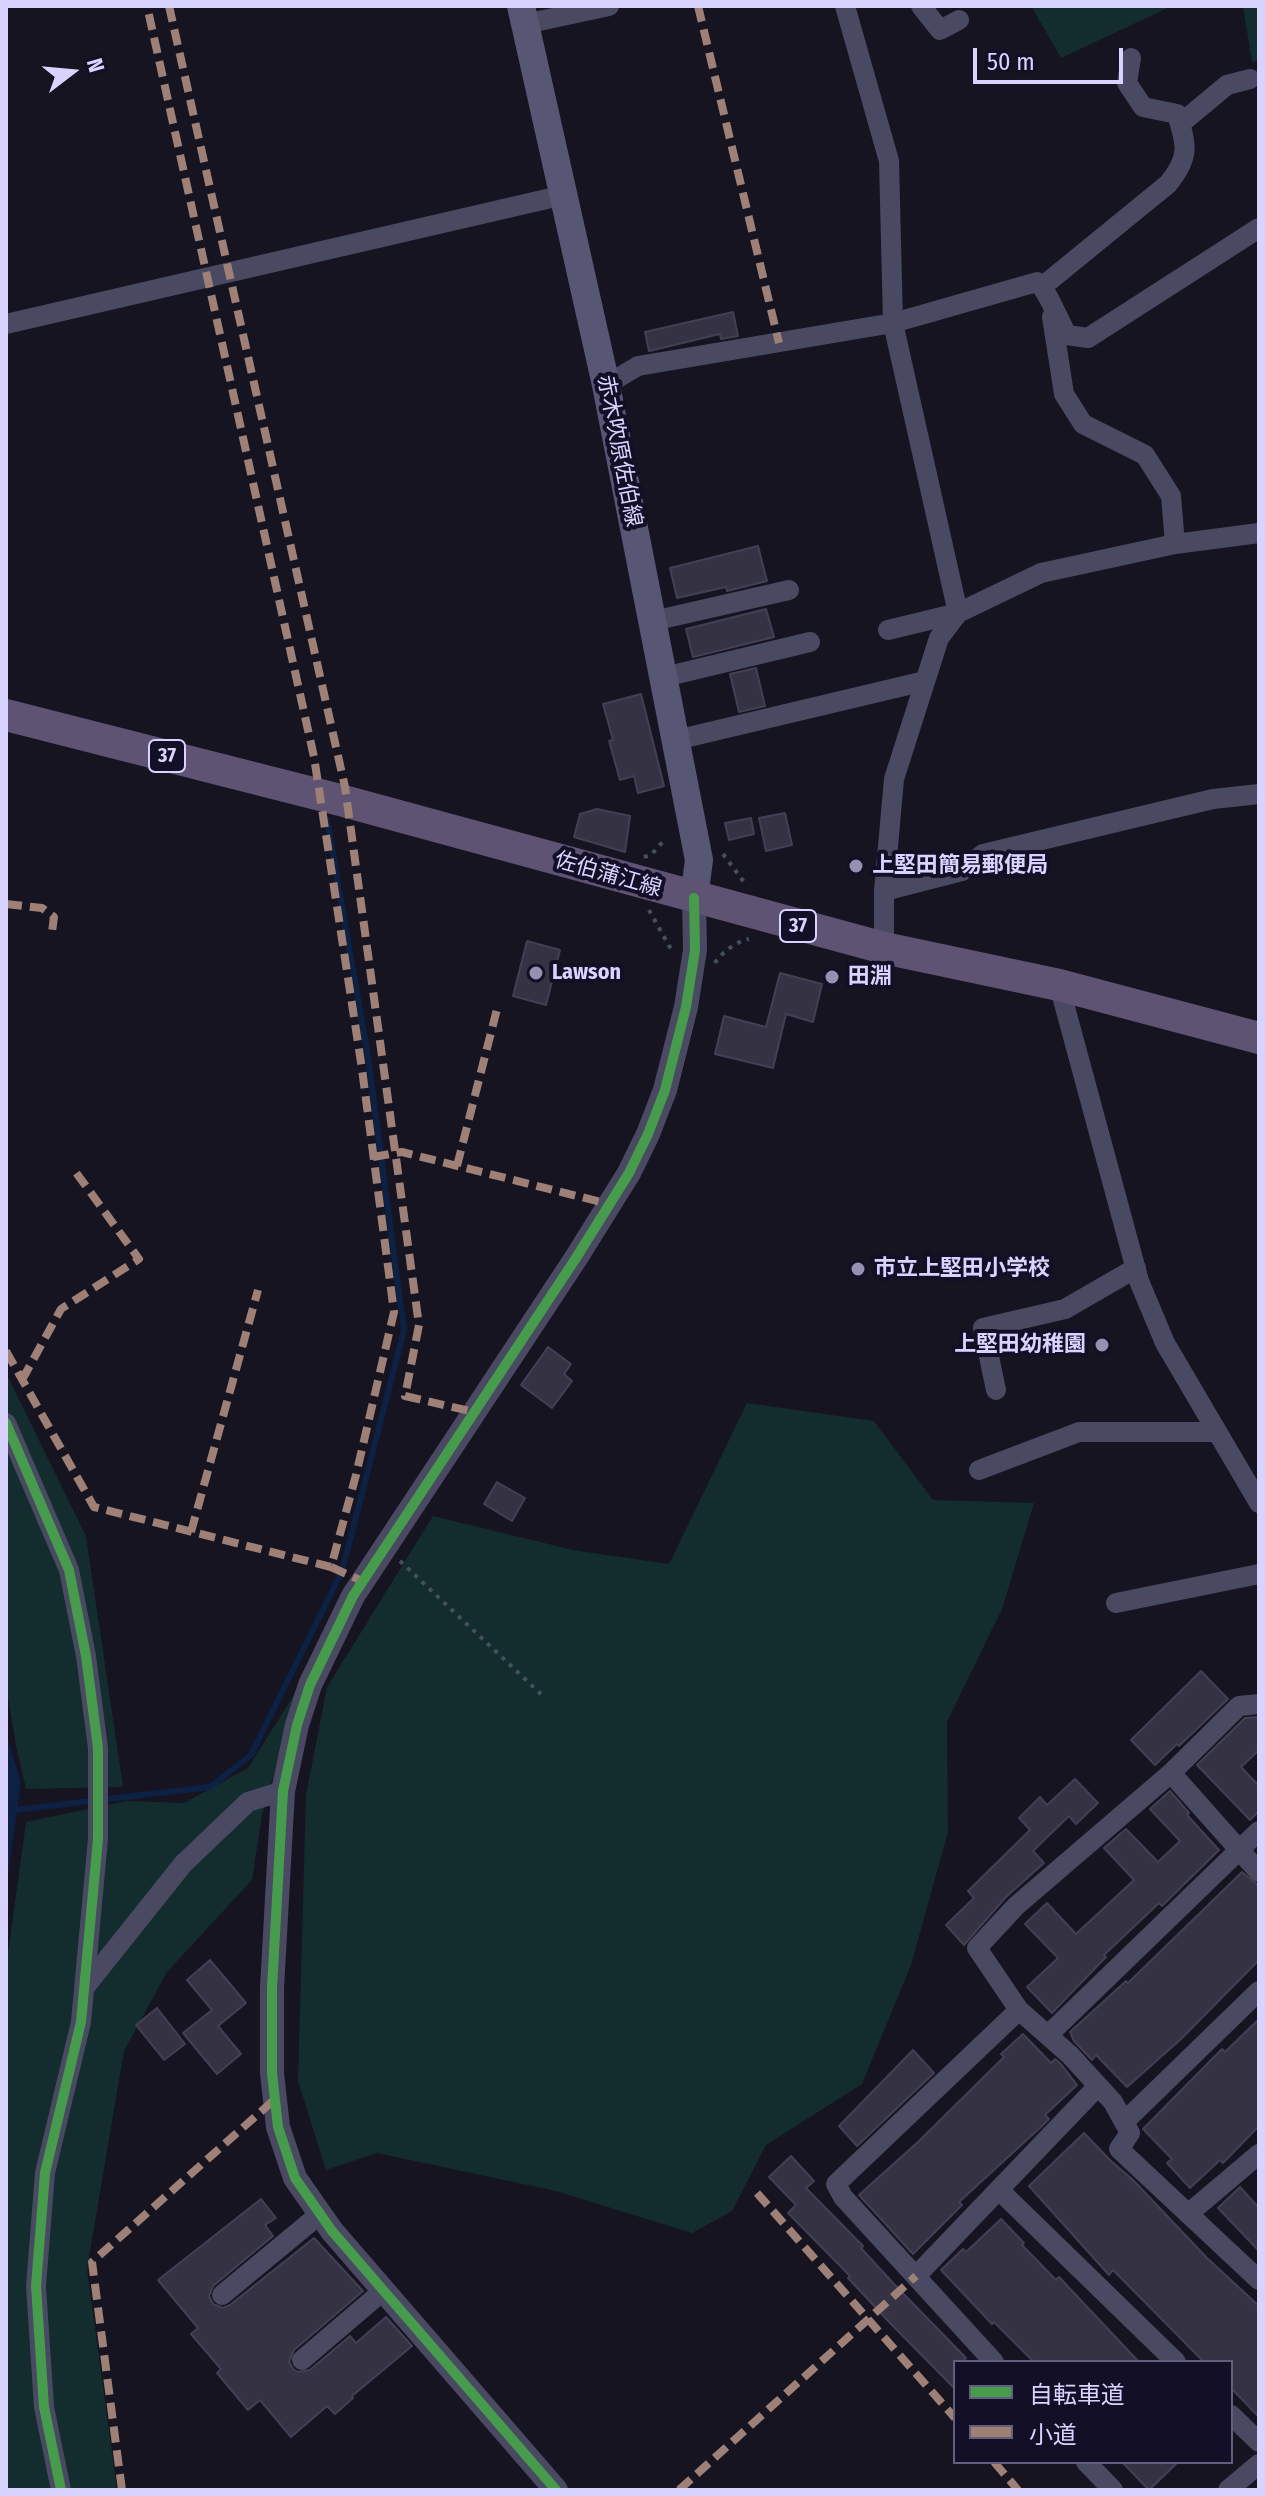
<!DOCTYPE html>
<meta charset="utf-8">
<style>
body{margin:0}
#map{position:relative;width:1265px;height:2496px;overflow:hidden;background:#161421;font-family:"Fira Sans Condensed","Noto Sans JP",sans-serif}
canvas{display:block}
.frame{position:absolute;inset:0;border:8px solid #d9d4ff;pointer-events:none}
.legend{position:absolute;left:953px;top:2360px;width:280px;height:104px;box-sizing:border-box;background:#130f26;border:2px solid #625e7d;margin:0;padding:10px 14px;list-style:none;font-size:24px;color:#d9d4ff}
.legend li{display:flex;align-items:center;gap:16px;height:40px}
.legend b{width:40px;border:2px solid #625e7d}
.north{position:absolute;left:32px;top:32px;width:80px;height:80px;-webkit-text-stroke:6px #130f26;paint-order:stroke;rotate:74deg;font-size:22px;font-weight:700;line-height:32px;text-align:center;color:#d9d4ff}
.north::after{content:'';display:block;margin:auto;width:28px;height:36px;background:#d9d4ff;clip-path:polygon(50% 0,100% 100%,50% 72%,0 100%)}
.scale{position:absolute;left:973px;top:48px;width:150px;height:36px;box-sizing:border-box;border:4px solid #d9d4ff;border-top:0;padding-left:10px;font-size:24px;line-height:28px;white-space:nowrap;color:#d9d4ff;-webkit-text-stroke:6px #130f26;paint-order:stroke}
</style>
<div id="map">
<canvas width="1265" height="2496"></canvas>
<div class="frame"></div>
<ul class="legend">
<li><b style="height:10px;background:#469c4c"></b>自転車道</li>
<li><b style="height:10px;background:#9e8076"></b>小道</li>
</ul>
<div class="north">N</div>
<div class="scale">50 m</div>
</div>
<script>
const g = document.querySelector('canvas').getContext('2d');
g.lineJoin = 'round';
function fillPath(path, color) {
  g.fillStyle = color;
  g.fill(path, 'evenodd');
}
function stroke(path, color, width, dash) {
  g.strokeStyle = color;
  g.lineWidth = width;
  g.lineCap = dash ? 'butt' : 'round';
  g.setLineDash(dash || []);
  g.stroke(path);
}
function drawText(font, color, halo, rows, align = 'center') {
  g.font = font + ' "Fira Sans Condensed","Noto Sans JP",sans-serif';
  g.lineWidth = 8;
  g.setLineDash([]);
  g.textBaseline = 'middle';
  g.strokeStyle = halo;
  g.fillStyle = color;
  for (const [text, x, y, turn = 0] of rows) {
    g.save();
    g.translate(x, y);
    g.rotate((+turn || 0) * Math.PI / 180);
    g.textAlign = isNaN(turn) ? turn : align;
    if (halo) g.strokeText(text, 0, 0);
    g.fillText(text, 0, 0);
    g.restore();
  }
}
fillPath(new Path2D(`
 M1031,6H1172L1061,58Z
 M1243,6H1259V61L1252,62Z
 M6,1373L86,1536L123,1787L26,1789L16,1746L6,1685Z
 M747,1403L874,1421L933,1500L1034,1503L1002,1609L947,1722L948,1832L911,1965L862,2084L766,2145L732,2211L692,2233L556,2191L377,2153L326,2170L298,2081L306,1795L327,1687L433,1516L573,1550L669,1564Z
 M300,1685L262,1815L252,1880L167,1972L124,2051L87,2269L117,2490H6V1968L26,1822L127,1801L184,1803L248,1768Z`), '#132c2d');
fillPath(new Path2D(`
 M6,1733L21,1783L6,1888Z`), '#0d2144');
stroke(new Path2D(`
 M6,1811L210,1787L251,1755L342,1571L404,1330L368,1057L327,819`), '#0d2144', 6);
const building = new Path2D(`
 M733,312L738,336L721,339L720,334L649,351L645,332Z
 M758,546L767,581L727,591L726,587L677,598L670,568Z
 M766,609L774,637L693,657L686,629Z
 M756,668L765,706L739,712L730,674Z
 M641,694L664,786L638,793L634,776L620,780L609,741L613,740L603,704Z
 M597,809L630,816L625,852L574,837L580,814Z
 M785,813L792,845L766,851L759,818Z
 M751,818L754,834L729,840L725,823Z
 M527,941L560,950L546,1005L513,996Z
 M780,973L822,984L813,1022L786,1014L773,1068L715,1054L724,1016L766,1027Z
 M548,1347L571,1364L564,1374L572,1381L552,1408L521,1385Z
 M497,1482L525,1498L512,1521L484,1504Z
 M1201,1671L1228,1699L1179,1746L1177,1744L1155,1765L1131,1740Z
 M1259,1717V1750L1241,1767L1259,1786V1811L1250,1820L1197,1765L1245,1718Z
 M1075,1779L1098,1803L1076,1824L1069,1816L1033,1851L1044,1863L1006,1897L964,1945L946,1925L974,1898L968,1891L1030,1830L1019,1818L1040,1797L1047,1805Z
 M1170,1791L1189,1813L1187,1815L1219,1850L1162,1906L1159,1903L1104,1955L1106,1957L1052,2013L1027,1987L1058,1958L1025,1924L1047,1903L1076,1934L1134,1880L1104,1848L1126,1829L1158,1862L1180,1841L1150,1809Z
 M1242,1872L1259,1886V1960L1181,2039L1127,2087L1096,2055L1092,2060L1074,2041L1070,2032L1126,1981L1128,1983Z
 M210,1960L246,2003L218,2026L241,2054L217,2074L183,2033L212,2010L187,1980Z
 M157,2008L185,2044L164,2060L136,2025Z
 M1259,2019V2126L1223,2163L1220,2160L1190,2188L1167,2163L1172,2159L1143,2129L1222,2049L1225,2052Z
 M1023,2034L1051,2063L1055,2059L1061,2064L1077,2085L1045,2115L1049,2119L1042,2126L959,2202L962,2205L913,2254L859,2195L919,2141L1004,2057L1001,2054Z
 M913,2050L934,2073L857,2146L839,2126Z
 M1084,2133L1111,2161L1133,2180L1207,2258L1259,2306V2417L1231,2388V2362H1204L1113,2270L1109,2275L1029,2186Z
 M791,2156L814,2181L806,2188L863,2246L861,2248L893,2283L966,2358L962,2362H955V2389L891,2324L848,2278L850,2276L788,2213L796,2205L769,2177Z
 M1240,2187L1259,2208V2251L1218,2208Z
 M261,2199L276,2218L265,2225L273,2236L213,2286L209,2296L213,2304L223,2308L230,2305L314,2238L363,2291L294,2350L289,2362L293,2369L298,2372L310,2370L350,2336L356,2343L386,2317L412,2346L352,2396L353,2398L335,2414L327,2406L291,2437L260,2400L248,2410L217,2373L221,2369L191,2334L198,2328L158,2280Z
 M1001,2219L1024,2243L1022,2245L1056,2280L1059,2277L1139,2362H1034L994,2322L992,2324L941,2270L963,2249L966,2252Z
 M1122,2462H1178L1149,2490Z`);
fillPath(building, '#343243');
stroke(building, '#433f54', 2);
stroke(new Path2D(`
 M723,854L744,882
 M644,857L651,855L666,838
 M649,910L672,951
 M715,963C721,953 737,941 749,939
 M400,1561L544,1697`), '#44505f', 4, [4, 6]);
stroke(new Path2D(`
 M845,6L889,161L893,323L958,613L939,638L894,779L884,891V948
 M921,6L940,30L959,20
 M525,24L609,6
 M1180,124L1227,85L1250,79
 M1043,286L1168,184C1190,157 1187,146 1177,114L1143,107L1127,83L1131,58
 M1052,317L1064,394L1083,424L1145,455L1171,496L1175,544
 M6,324L564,195
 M606,385L638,366L893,323L1037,282C1047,289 1059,321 1067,335L1088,338L1259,228
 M653,621L789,590
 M888,630L958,613L1041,573L1175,544L1259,533
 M664,677L810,642
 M676,740L925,681
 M884,891L962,871L983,854L1213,799L1259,794
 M1059,985L1139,1281L1165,1343L1259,1503
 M996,1390L983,1328L1065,1309L1136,1268
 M6,1423L69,1570L86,1656L98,1748V1839L81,2022L45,2173L36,2286L44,2407L61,2490
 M979,1470L1079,1432H1217
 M1116,1603L1259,1574
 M1259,1704L1239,1706L1171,1773L1016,1906L977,1948L1019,2010L1070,2055L1113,2102L1130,2133L1119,2149L1259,2280
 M1171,1773L1259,1872
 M85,1987L183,1864L248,1802L283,1791
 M1048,2035L1259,1831
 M1124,2122L1259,1991
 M999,2190L1176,2362
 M1188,2214L1259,2154
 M916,2276L1098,2086
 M222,2295L320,2214
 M302,2360L384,2290
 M994,2362L843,2197L836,2184L1019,2010
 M1231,2415L1259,2442
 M1086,2462L1113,2490
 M1228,2490L1259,2464`), '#4a4962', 20);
stroke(new Path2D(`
 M556,2490L332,2231L295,2178L278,2127L272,2073V1988L283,1791L297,1725L310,1685L353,1596L576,1258L629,1173L648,1134L665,1090L686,1007L695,950L694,898`), '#4a4962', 24);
stroke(new Path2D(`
 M521,6L606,385L699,860L694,898`), '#575674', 28);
stroke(new Path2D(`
 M6,715L340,800L884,948L1059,985L1259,1038`), '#5e5373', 32);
stroke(new Path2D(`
 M169,6L345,787L419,1325L405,1396L474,1412
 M698,6L779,343
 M6,904L42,908L54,917L52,932
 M373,1157L402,1152L609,1204
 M457,1166L497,1009
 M6,1351L94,1507L331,1567L356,1475L394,1312L362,1069L314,757L147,6
 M22,1380L61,1309L139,1259L72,1167
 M191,1532L258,1290
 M331,1567L362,1581
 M757,2193L955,2418
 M994,2462L1018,2490
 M122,2490L92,2262L275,2099
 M679,2490L916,2276`), '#9e8076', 8, [16, 8]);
stroke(new Path2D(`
 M6,1423L69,1570L86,1656L98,1748V1839L81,2022L45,2173L36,2286L44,2407L61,2490
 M556,2490L332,2231L295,2178L278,2127L272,2073V1988L283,1791L297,1725L310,1685L353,1596L576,1258L629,1173L648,1134L665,1090L686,1007L695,950L694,898`), '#469c4c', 10);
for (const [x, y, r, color] of [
 [856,866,8,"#9591b1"],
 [536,973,8,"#9591b1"],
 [832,977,8,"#9591b1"],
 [858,1269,8,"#9591b1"],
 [1102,1345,8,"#9591b1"]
]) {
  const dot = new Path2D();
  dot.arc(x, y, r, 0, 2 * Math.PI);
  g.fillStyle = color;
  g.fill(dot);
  stroke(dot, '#130f26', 3);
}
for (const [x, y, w] of [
 [167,756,36],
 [798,926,36]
]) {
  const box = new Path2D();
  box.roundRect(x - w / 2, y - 16, w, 32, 6);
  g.fillStyle = '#130f26';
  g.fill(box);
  stroke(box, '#d9d4ff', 2);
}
drawText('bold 20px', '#d9d4ff', null, [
 ["37",167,756],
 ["37",798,926]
]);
drawText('22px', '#d9d4ff', '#130f26', [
 ["赤木吹原佐伯線",619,451,79],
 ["佐伯蒲江線",608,875,16]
]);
drawText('bold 22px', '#d9d4ff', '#130f26', [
 ["上堅田簡易郵便局",872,866],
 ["Lawson",552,973],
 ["田淵",848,977],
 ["市立上堅田小学校",874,1269],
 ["上堅田幼稚園",1086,1345,"right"]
], 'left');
</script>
